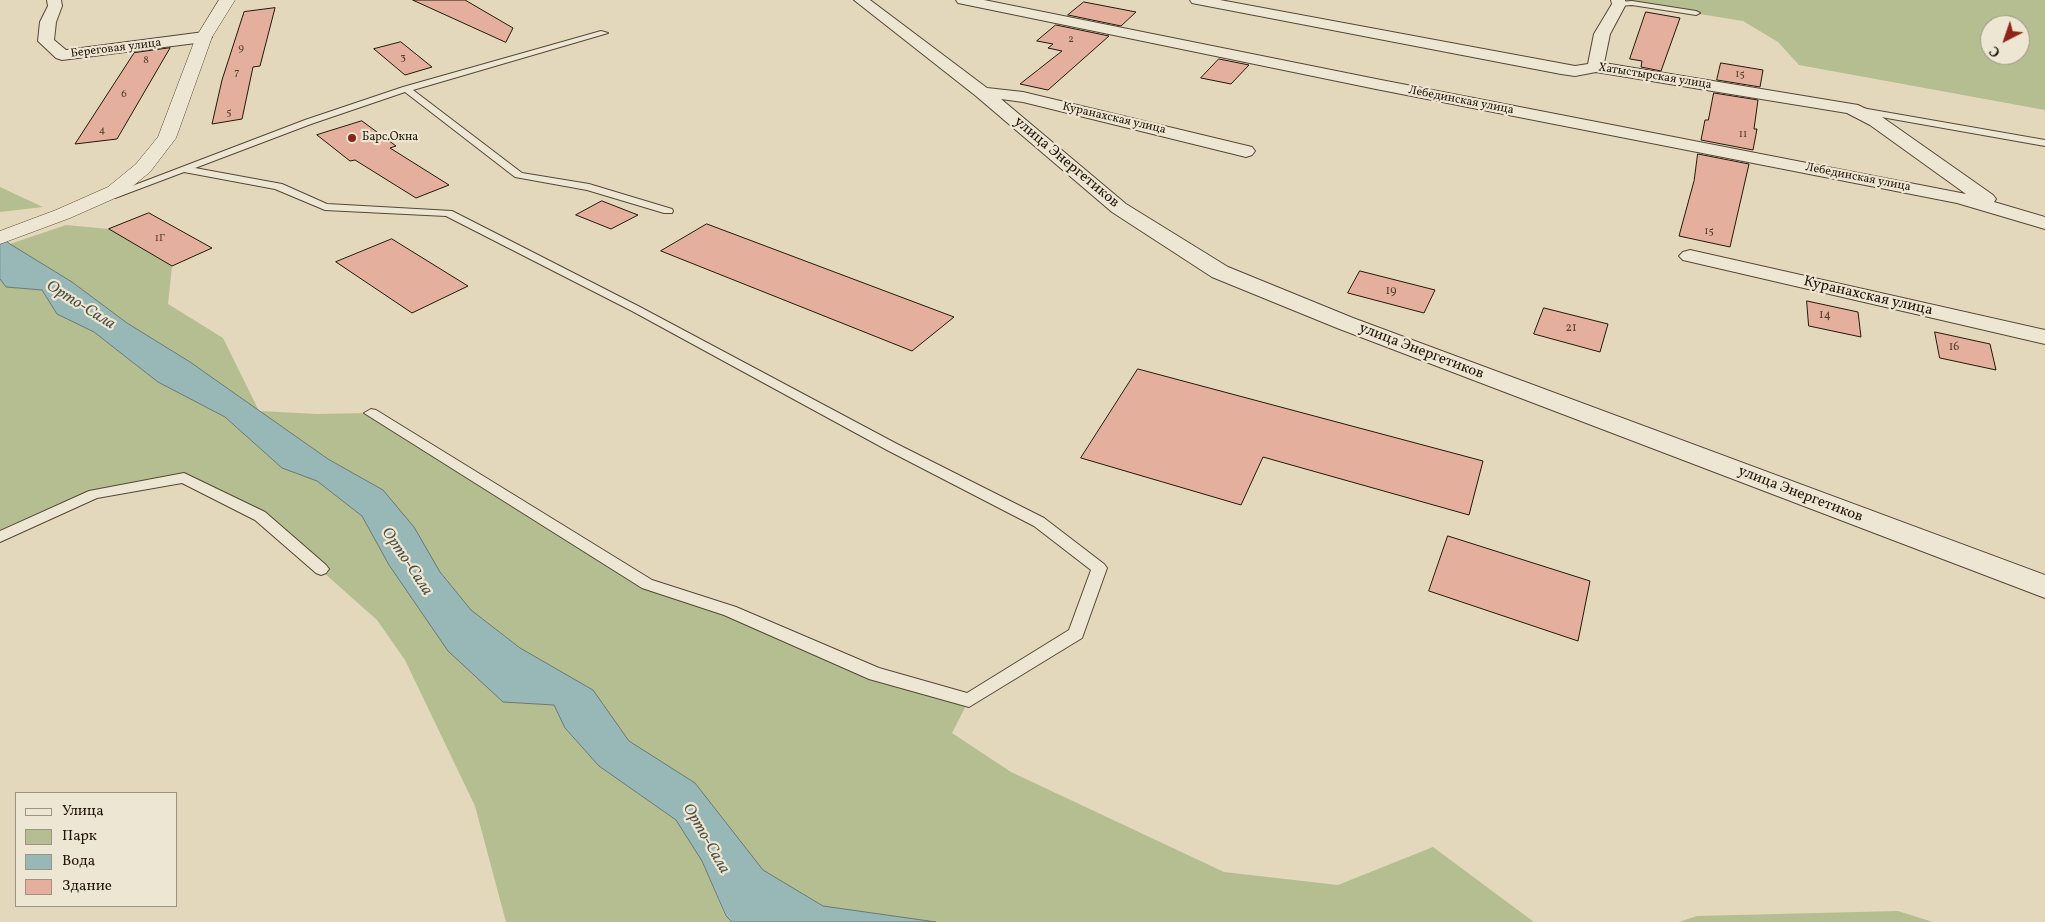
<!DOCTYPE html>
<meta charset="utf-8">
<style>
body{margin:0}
#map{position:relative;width:2045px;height:922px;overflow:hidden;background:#e3d8bc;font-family:Vollkorn,serif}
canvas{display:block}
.legend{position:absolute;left:15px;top:792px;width:162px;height:115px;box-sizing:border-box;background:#ede6d3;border:1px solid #9d9483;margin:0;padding:6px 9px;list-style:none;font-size:15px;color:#24180b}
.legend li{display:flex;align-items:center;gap:10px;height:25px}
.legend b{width:25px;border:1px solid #9d9483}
.north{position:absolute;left:1980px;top:15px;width:50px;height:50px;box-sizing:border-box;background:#ede6d3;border:1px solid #9d9483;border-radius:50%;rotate:221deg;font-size:14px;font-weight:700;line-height:20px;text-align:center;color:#24180b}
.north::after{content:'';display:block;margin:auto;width:18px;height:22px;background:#8f2418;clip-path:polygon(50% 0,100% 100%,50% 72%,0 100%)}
</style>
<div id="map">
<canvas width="2045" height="922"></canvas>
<ul class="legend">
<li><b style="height:6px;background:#ede6d3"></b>Улица</li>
<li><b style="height:14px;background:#b4be90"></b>Парк</li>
<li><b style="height:14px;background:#97b8b7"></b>Вода</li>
<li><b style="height:14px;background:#e4af9c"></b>Здание</li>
</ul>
<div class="north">С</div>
</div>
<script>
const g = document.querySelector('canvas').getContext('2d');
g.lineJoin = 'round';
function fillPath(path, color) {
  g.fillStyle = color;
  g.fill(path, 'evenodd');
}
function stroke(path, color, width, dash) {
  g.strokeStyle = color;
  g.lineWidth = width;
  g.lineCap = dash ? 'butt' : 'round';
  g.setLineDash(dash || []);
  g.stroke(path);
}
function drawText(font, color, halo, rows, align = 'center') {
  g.font = font + ' Vollkorn,serif';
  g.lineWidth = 4.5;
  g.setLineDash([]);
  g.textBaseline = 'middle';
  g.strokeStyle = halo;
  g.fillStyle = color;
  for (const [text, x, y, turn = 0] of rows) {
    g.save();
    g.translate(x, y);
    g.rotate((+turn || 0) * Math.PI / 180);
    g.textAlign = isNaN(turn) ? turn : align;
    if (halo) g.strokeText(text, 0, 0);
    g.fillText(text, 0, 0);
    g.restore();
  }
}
fillPath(new Path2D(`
 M1618,0H2045V110L1799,65L1778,42L1743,21L1632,3L1619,4ZM1990,25H2020V55H1990Z
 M0,187L43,207L0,212Z
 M66,225L109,229L172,266L168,304L223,338L259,411L317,414L371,413L647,584L875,674L969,700L952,733L1011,772L1224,872L1338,885L1433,847L1534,922H936L823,906L763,870L695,784L629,741L592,690L520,648L471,610L440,572L383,490L328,459L190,362L127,323L72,282L10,244Z
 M0,279L6,287L42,290L57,314L94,332L158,382L225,417L282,468L317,481L362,516L389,565L426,619L503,702L554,705L565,728L599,766L676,820L702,861L725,916L732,922H506L475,806L405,660L377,620L260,516L184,478L94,494L0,537Z
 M1898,911L1933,922H1679L1697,916Z`), '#b4be90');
const water = new Path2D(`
 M0,236L10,244L72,282L127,323L190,362L328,459L383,490L414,527L440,572L471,610L520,648L593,690L629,741L695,783L763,870L823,906L936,922H732L726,916L702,861L676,820L599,766L565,728L554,705L503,702L448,651L389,565L362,516L317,481L282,468L225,417L158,382L94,332L57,314L42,290L6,287L0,279Z`);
fillPath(water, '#97b8b7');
stroke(water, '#697872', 1);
const building = new Path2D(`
 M413,0H465L513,28L506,42Z
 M1084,2L1136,12L1121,26L1068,15Z
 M275,8L260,66L253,67L242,119L212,124L222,80L244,12Z
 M1646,12L1680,18L1661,71L1641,67L1642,61L1630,59Z
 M1056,25L1109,36L1048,90L1020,84L1062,51L1048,48L1053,44L1037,41Z
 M401,42L432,67L405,75L374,49Z
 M170,48L117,139L75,144L134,53Z
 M1219,59L1249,65L1231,84L1201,78Z
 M1721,63L1763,70L1760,87L1717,80Z
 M1714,93L1758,100L1754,129H1757L1753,150L1701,140L1705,120H1708Z
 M362,121L396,146L390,148L449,185L416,198L355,160L350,161L317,135Z
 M1698,154L1749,164L1730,247L1679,236L1694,181Z
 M602,201L638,215L611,229L576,215Z
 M149,213L212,248L172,266L109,229Z
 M707,224L954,317L912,351L661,251Z
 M392,239L468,286L412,313L336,262Z
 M1360,271L1435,290L1424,313L1348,293Z
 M1807,301L1858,312L1861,337L1809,326Z
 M1544,308L1608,324L1600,352L1534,334Z
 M1935,332L1990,344L1996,370L1940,358Z
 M1138,369L1483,461L1469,515L1263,457L1241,505L1081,458Z
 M1448,536L1590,581L1578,641L1429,591Z`);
fillPath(building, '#e4af9c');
stroke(building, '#24180b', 1);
const service = new Path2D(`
 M1632,1L1696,11L1700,13L1696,15L1632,5L1619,6L1615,4L1619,2Z
 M601,31L608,33L413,90L522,173L589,184L672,209L673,211L672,213H664L587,190L515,177L405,92L311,124L195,168L282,184L327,204L452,211L640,307L897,444L1044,518L1104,564L1107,568L1082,638L969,707L869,679L724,615L642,588L364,413L371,409L376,410L652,580L736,607L879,668L967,693L1069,630L1091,570L1034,526L887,450L632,311L446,216L325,210L275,189L184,172L115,198H107L106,196L305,120L403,87Z
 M1856,107L2045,140V146L1853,112L1851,110Z
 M184,473L265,512L326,565L329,569L326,573L321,575L316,573L255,520L182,483L97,498L0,542V531L89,491Z`);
const minor = new Path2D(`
 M47,0H61L62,6L56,22L54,40L66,50L204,32L209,34L212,37L209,40L204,42L62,60L56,58L38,41L40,22L48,6Z
 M854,0H870L987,88L1023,92L1252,147L1255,151L1252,155L1246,157L1023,102L1001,99L1126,204L1228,267L1353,318L2045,575V598L1337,328L1212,277L1112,212L976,96Z
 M956,0H984L1376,79L1966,194L1870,125L1847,113L1596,72L1575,76L1561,74L1197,4L1192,3L1190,0H1220L1575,66L1588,64L1594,34L1612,4L1611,0H1625L1626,4L1610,34L1604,63L1858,105L1882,117L1993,195L1996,199L1994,202L2045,217V229L1957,203L1376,89L963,4L958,3Z
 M1690,250L2045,330V344L1683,260L1679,256L1683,252Z`);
const tertiary = new Path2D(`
 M219,0H235L212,37L176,138L150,172L122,195L70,218L0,244V231L56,210L108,187L136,164L158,137L196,37Z`);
stroke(service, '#544837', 2);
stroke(minor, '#544837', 2);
stroke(tertiary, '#544837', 1);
fillPath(service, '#ede6d3');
fillPath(minor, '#ede6d3');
fillPath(tertiary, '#ede6d3');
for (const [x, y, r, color] of [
 [352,138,5,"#8f2418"]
]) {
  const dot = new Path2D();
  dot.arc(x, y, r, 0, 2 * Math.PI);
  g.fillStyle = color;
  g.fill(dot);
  stroke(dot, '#ede6d3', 2);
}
drawText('11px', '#543e2f', null, [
 ["2",1071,40],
 ["9",241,49],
 ["3",403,58],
 ["8",146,61],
 ["7",237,73],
 ["15",1740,75],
 ["6",124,95],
 ["5",229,113],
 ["4",102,131],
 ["11",1743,135],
 ["15",1709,232],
 ["1Г",160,239]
]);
drawText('12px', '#24180b', '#ede6d3', [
 ["Береговая улица",116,49,-7],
 ["Хатыстырская улица",1655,77,9],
 ["Лебединская улица",1461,101,11],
 ["Куранахская улица",1114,119,13],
 ["Лебединская улица",1858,178,11]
]);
drawText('12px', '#24180b', '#ede6d3', [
 ["Барс.Окна",362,138]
], 'left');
drawText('12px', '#543e2f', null, [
 ["19",1391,292],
 ["14",1825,316],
 ["21",1571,329],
 ["16",1954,348]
]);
drawText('15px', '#24180b', '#ede6d3', [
 ["улица Энергетиков",1066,163,40],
 ["Куранахская улица",1868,297,13],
 ["улица Энергетиков",1421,352,21],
 ["улица Энергетиков",1800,495,21]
]);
drawText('italic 16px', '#4c5047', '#ede6d3', [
 ["Орто-Сала",80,306,32],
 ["Орто-Сала",406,562,56],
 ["Орто-Сала",705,839,60]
]);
</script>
